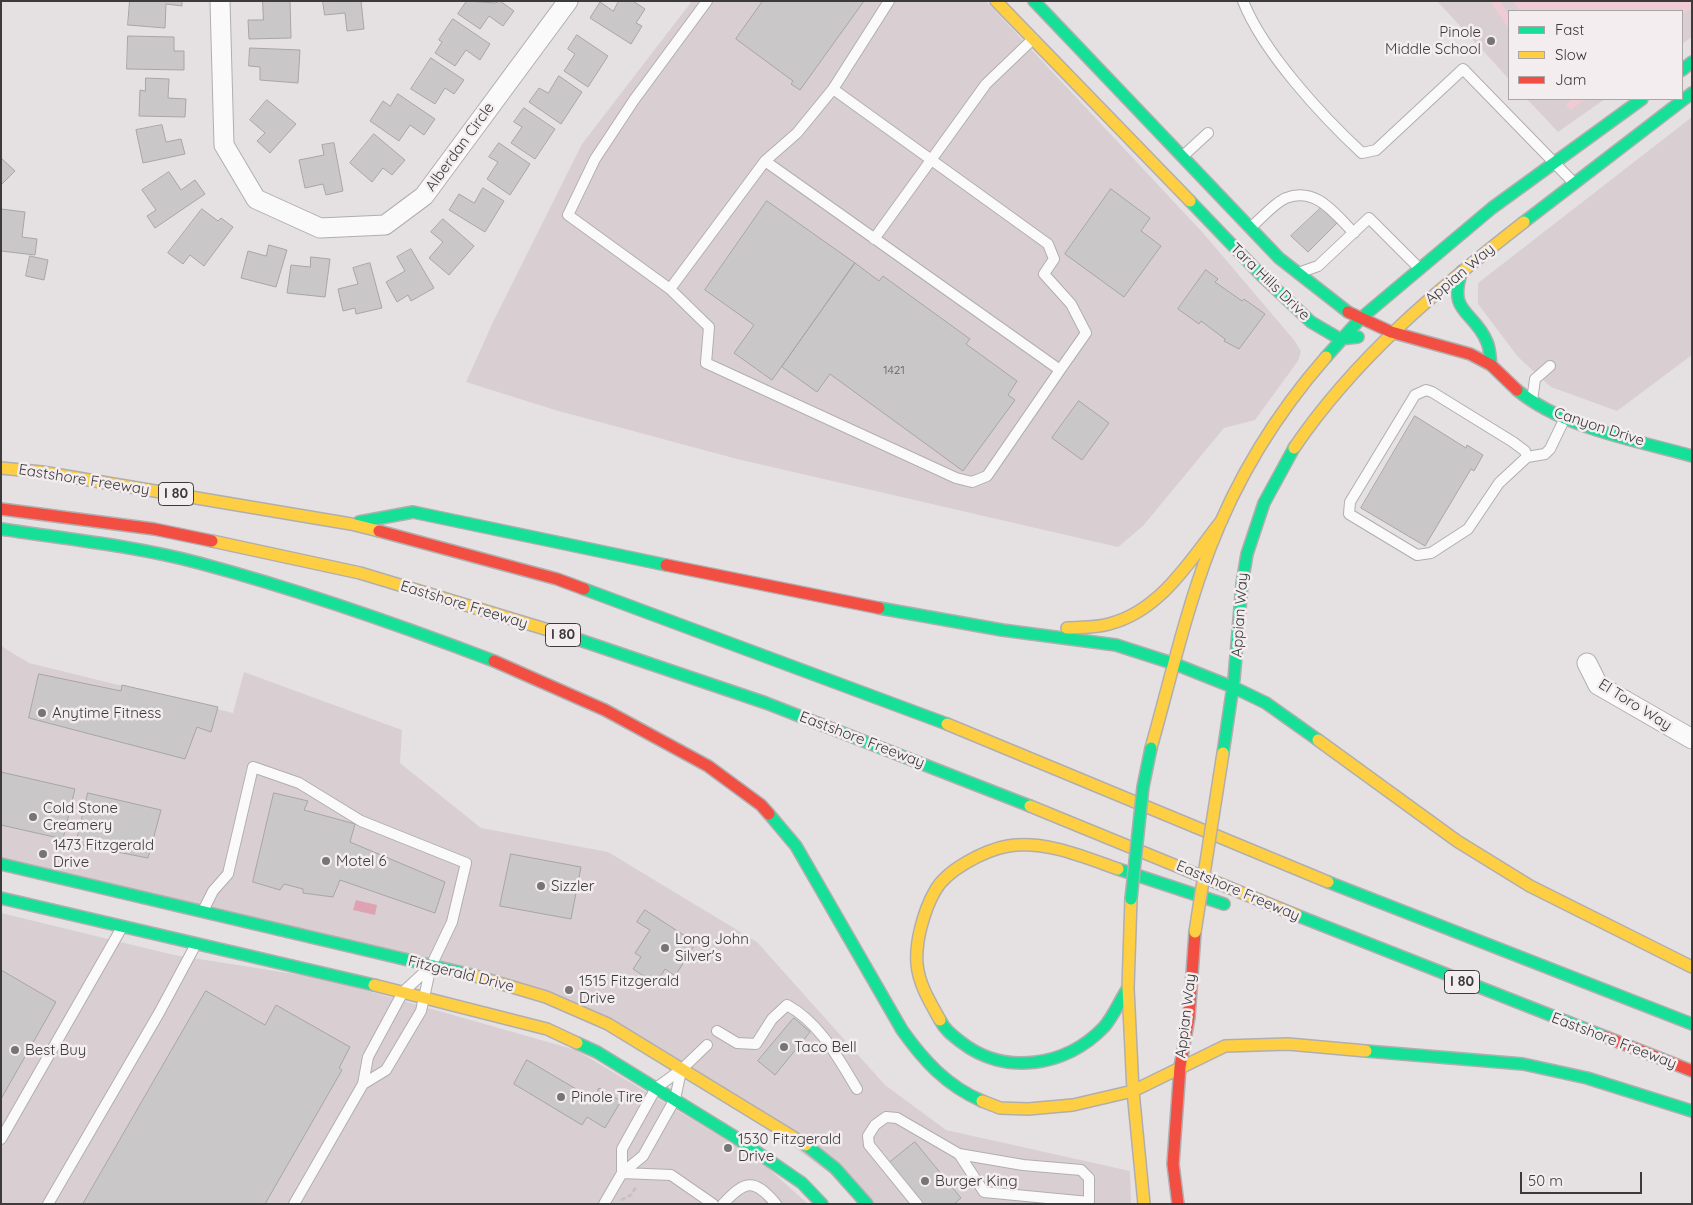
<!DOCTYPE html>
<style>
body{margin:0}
#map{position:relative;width:1693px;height:1205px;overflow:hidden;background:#e5e1e3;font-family:Quicksand,sans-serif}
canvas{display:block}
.frame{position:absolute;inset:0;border:2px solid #3c3a3a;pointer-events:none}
.legend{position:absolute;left:1508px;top:10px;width:175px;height:90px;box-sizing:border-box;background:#f3edef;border:1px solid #aaa5a7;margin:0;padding:6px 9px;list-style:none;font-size:15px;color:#3c3a3a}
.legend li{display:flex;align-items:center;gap:10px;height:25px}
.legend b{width:25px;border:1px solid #aaa5a7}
.scale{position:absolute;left:1520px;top:1172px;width:122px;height:22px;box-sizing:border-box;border:2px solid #3c3a3a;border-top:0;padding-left:6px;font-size:15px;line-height:18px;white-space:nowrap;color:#3c3a3a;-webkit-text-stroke:4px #f3edef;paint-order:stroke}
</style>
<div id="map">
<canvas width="1693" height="1205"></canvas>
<div class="frame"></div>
<ul class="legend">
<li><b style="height:6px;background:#16e098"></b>Fast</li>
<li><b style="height:6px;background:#ffcf43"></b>Slow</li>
<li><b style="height:6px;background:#f24e42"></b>Jam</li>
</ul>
<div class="scale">50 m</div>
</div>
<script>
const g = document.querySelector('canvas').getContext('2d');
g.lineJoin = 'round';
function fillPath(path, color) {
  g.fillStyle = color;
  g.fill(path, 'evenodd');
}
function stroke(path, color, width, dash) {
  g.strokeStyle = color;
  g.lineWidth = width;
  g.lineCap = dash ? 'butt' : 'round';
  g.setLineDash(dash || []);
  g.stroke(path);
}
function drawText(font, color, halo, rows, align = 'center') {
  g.font = font + ' Quicksand,sans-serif';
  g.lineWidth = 5;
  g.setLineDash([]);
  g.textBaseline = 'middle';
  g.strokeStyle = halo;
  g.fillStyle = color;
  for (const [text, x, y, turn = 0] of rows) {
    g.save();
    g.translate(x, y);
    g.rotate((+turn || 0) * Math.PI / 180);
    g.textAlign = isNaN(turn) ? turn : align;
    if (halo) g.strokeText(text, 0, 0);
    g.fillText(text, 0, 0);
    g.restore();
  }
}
fillPath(new Path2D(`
 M692,1H986L1204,234L1294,340L1301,351L1298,361L1255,420L1224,428L1143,526L1118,547L737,459L555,410L466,382L493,322L582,144Z
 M1437,1H1692V37L1682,44V11H1509V79Z
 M1527,99H1605L1558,132Z
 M1692,117V355L1617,411L1551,387L1518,357L1478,304V283Z
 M1,646L29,663L233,713L244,672L402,730L400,763L481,828L608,852L757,942L885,1085L946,1130L1130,1171L1131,1204H871L666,1052L480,972L1,858Z
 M1,913L174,955L326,979L576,1050L758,1159L808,1204H1Z`), '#d9cfd2');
fillPath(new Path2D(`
 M1490,1H1500L1509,15V29Z
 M1513,1H1692V8L1682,15V11H1520Z
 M1565,99H1586L1570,110L1566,104L1571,100Z`), '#eecbd5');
fillPath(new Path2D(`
 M356,900L377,905L375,915L353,910Z`), '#dda3b3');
const building = new Path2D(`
 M130,1H182V6L166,4L165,28L128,25Z
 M263,1H290L291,38L249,39L248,20H263Z
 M323,1H361L364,29L347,31L345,13L325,15Z
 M467,1L495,3L500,1L514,11L503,26L489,16L480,29L458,14Z
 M619,1H633L645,9L636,23L642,26L631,44L590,18L600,2L613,11Z
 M763,1H864L800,90L791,84L793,81L736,39Z
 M453,19L490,44L480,60L466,50L455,66L435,53L442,42L439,40Z
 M577,35L608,56L588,87L564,71L575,54L568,49Z
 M128,36L174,37V51H184V70L127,69Z
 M250,48L300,50L298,83L260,80V67L249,66Z
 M431,58L464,80L454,94L445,88L435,104L411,89Z
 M559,76L582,92L561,124L529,102L539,88L548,93Z
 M146,78L169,79L168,98L186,99L185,117L139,116L140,90L145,91Z
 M398,94L435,119L424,135L410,125L399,141L370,121L383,101L390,106Z
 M267,100L296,124L270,153L257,141L265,133L250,120Z
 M524,108L555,129L535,159L511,143L522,127L514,122Z
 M162,125L166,142L181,139L185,154L143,163L136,130Z
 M374,134L405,160L392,175L383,168L372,182L350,163Z
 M334,143L343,191L326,195L323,184L305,188L299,160L324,155L322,145Z
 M499,143L530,164L510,195L487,179L498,162L489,157Z
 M1,158L15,171L1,185Z
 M169,172L181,190L195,180L205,194L155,228L147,216L156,210L142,190Z
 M483,188L504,201L485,232L449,210L459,194L474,203Z
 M1111,189L1150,218L1141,231L1161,246L1124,297L1065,254Z
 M767,201L855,263L772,380L734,353L754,325L705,290Z
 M1321,208L1337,223L1308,252L1291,236Z
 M1,209L25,212L22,237L37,239L35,255L1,251Z
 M202,209L218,221L221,218L233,227L204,266L190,255L183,264L168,253Z
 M443,219L474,246L449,275L429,258L443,242L431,232Z
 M269,245L287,250L276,287L241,278L248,251L266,256Z
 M411,249L434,288L411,301L408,295L397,302L386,282L405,271L397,257Z
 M30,256L48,260L44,280L26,276Z
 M311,257L330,259L325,297L287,293L291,265L310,267Z
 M370,263L382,308L356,314L355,308L343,311L338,289L358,284L353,268Z
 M855,263L879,281L883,276L970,339L966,344L1017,381L1008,395L1015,400L963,471L830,374L817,392L782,367Z
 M1206,270L1218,279L1215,282L1242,301L1244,299L1265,314L1239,349L1224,341L1225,339L1201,321L1199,324L1178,309Z
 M1079,401L1109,423L1082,460L1052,438Z
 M1415,416L1466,448L1467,445L1483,455L1474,471L1471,469L1425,546L1361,508Z
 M39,674L121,691L122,685L218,707L211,732L197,727L185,759L29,718Z
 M1,772L75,789L63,839L1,825Z
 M88,793L161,810L148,858L76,844Z
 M274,793L308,801L304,810L355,824L350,842L445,882L435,913L340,880L333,897L303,893V889L284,884L280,890L253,882Z
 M511,854L581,867L571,919L500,906Z
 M645,910L696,943L675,976L665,969L656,984L633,969L641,957L635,953L650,930L637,922Z
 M1,970L56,1002L1,1099Z
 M206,991L265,1025L276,1005L350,1047L339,1068L342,1070L265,1204H83Z
 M794,1018L810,1032L775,1075L758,1061Z
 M527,1060L593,1099L599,1088L621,1101L605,1128L587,1117L582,1125L514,1084Z
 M915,1142L961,1198L954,1204H922L889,1163Z`);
fillPath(building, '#cac7c8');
stroke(building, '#a7a5a6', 1);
const lane = new Path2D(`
 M707,1L634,100L595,159L568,215L670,289L709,327L706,363L956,478L972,482L987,476L1060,370L765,161
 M1243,1C1263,52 1322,116 1362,153L1376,150L1463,69L1574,183
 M833,89L1048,244L1054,259L1044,274L1071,304L1086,333L1060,370
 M1183,156L1208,133
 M1250,228C1261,219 1274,203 1286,198C1316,186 1335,214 1354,233
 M874,239L986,84L1033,39
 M1301,272L1318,266L1369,218L1419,268
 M670,289L765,161L797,133L833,89L889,1
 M1532,401L1535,379L1550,366
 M1527,457L1525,451L1513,442L1432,392L1426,390L1415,395L1350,502L1349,514L1417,555L1431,553L1468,529L1499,483L1527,457L1545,454L1550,449L1564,420
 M203,911L213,891L228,874L253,767L299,783L361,821L466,863L452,922L431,966L421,1011L386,1070L363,1084
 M717,1031L737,1043L756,1044L772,1019L787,1005C820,1023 838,1058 857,1089
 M1,1139L121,929
 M622,1173V1149L656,1088L682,1069L707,1045
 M622,1173L671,1175L713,1204
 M48,1204L159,1013L195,946
 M294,1204L363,1084L368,1057L403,992L430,967
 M604,1204L622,1173L643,1156L675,1099L681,1071
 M723,1204C745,1180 754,1178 776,1204
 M917,1204L869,1145L868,1136L875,1125L886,1117L897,1118L959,1154L1023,1165L1081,1170L1089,1178V1202L984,1192L959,1154`);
const street = new Path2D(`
 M220,1L224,145L256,199L320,228L385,225L424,196L568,1
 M1587,663L1598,685L1692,739`);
const fast = new Path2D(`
 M1034,1L1279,258L1348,312
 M1682,70L1692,62
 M1190,201L1262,276L1311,322L1340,339L1358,337
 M1524,222L1692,93
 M1462,271C1447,314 1474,310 1487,342C1490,349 1490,358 1491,365
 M1326,357L1360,319L1492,208L1642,99
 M1517,390C1563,428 1635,440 1692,456
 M359,522L413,512L666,565
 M1,529C67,539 135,546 199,563C300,590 397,624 494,661
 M584,589L947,724
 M879,608L1002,630L1116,645L1175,664L1235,688L1266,703L1318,740
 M565,635L766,703L1030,806
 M1223,753L1234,679L1242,584L1247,554L1264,503L1294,448
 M769,814L796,846L902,1030C924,1061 947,1086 982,1101
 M1,864L472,975
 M1118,869L1224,904
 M1328,882L1692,1024
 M1,898L374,985
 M1296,915L1606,1037
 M940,1020C945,1030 952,1035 961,1042C1004,1076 1066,1067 1104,1027C1113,1017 1120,1000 1128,988
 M577,1043L597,1052L735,1137L802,1183L822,1204
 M1366,1051L1523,1064L1587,1078L1692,1111
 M806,1145L835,1168L867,1204`);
const slow = new Path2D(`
 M996,1L1190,201
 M1294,448C1356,357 1438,289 1524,222
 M1,468L42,472L351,524L379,531
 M212,541L360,573L565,635
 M1067,628C1081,627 1095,628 1109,624C1161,611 1191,559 1222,520
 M947,724L1328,882
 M1318,740L1457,841L1530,886L1692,967
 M1151,748C1170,681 1185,613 1210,548C1237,478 1277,413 1326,357
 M1030,806L1296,915
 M1131,899L1128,988L1133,1091L1144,1204
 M472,975L546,997L608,1024L806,1145
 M374,985L547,1029L577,1043
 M940,1020C930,1002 919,985 917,964C915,942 924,910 935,891C946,870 985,850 1008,846C1045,840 1084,857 1118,869
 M982,1101L1000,1108L1028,1109L1073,1105L1133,1091L1225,1046L1288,1044L1366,1051`);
const jam = new Path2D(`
 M1348,312L1391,332L1470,354L1491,365L1517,390
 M1,509L154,529L212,541
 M379,531L557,579L584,589
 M666,565L879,608
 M494,661L605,710L708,766L761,805L769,814
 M1606,1037L1692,1071
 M1178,1204L1173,1164L1180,1067L1189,1017L1195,932`);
stroke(lane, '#b1aeaf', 12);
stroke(street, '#b1aeaf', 21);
stroke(fast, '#b1aeaf', 14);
stroke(slow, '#b1aeaf', 14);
stroke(jam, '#b1aeaf', 14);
stroke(new Path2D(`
 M621,1200L631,1195L636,1187`), '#c3c3c3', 3, [5, 2.5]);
stroke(lane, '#fbfafb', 10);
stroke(street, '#fbfafb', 19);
stroke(fast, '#16e098', 11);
stroke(slow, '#ffcf43', 11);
stroke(jam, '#f24e42', 11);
const fastBridge = new Path2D(`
 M1131,899L1143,787L1151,748`);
const slowBridge = new Path2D(`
 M1195,932L1223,753`);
stroke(fastBridge, '#b1aeaf', 14, []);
stroke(slowBridge, '#b1aeaf', 14, []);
stroke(fastBridge, '#16e098', 11);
stroke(slowBridge, '#ffcf43', 11);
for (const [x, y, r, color] of [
 [1491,41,5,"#777475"],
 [42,713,5,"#777475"],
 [33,817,5,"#777475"],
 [43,854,5,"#777475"],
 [326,861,5,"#777475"],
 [541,886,5,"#777475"],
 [665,948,5,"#777475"],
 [569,990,5,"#777475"],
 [784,1047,5,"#777475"],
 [15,1050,5,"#777475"],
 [561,1097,5,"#777475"],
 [728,1148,5,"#777475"],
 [925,1181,5,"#777475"]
]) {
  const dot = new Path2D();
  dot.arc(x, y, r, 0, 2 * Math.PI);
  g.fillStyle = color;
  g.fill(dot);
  stroke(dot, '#f3edef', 2);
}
drawText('12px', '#605d5e', null, [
 ["1421",894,370]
]);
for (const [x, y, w] of [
 [176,494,35],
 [563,635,35],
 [1462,982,35]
]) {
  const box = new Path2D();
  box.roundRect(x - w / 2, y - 11.5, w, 23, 4);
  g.fillStyle = '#f3edef';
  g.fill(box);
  stroke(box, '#3c3a3a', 1);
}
drawText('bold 14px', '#3c3a3a', null, [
 ["I 80",176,494],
 ["I 80",563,635],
 ["I 80",1462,982]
]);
drawText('15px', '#3c3a3a', '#f3edef', [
 ["Pinole",1481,32,"right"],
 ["Middle School",1481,49,"right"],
 ["Anytime Fitness",52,713],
 ["Cold Stone",43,808],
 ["Creamery",43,825],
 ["1473 Fitzgerald",53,845],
 ["Drive",53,862],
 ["Motel 6",336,861],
 ["Sizzler",551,886],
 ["Long John",675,939],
 ["Silver's",675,956],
 ["1515 Fitzgerald",579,981],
 ["Drive",579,998],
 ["Taco Bell",794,1047],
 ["Best Buy",25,1050],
 ["Pinole Tire",571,1097],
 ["1530 Fitzgerald",738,1139],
 ["Drive",738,1156],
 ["Burger King",935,1181]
], 'left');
drawText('15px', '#3c3a3a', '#f3edef', [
 ["Alberdan Circle",460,147,-54],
 ["Appian Way",1460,274,-40],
 ["Tara Hills Drive",1270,282,44],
 ["Canyon Drive",1599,427,18],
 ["Eastshore Freeway",84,480,9],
 ["Eastshore Freeway",464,605,17],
 ["Appian Way",1240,615,-86],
 ["El Toro Way",1635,705,32],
 ["Eastshore Freeway",862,740,21],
 ["Eastshore Freeway",1238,891,23],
 ["Fitzgerald Drive",461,974,14],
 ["Appian Way",1186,1016,-83],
 ["Eastshore Freeway",1614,1041,21]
]);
</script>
